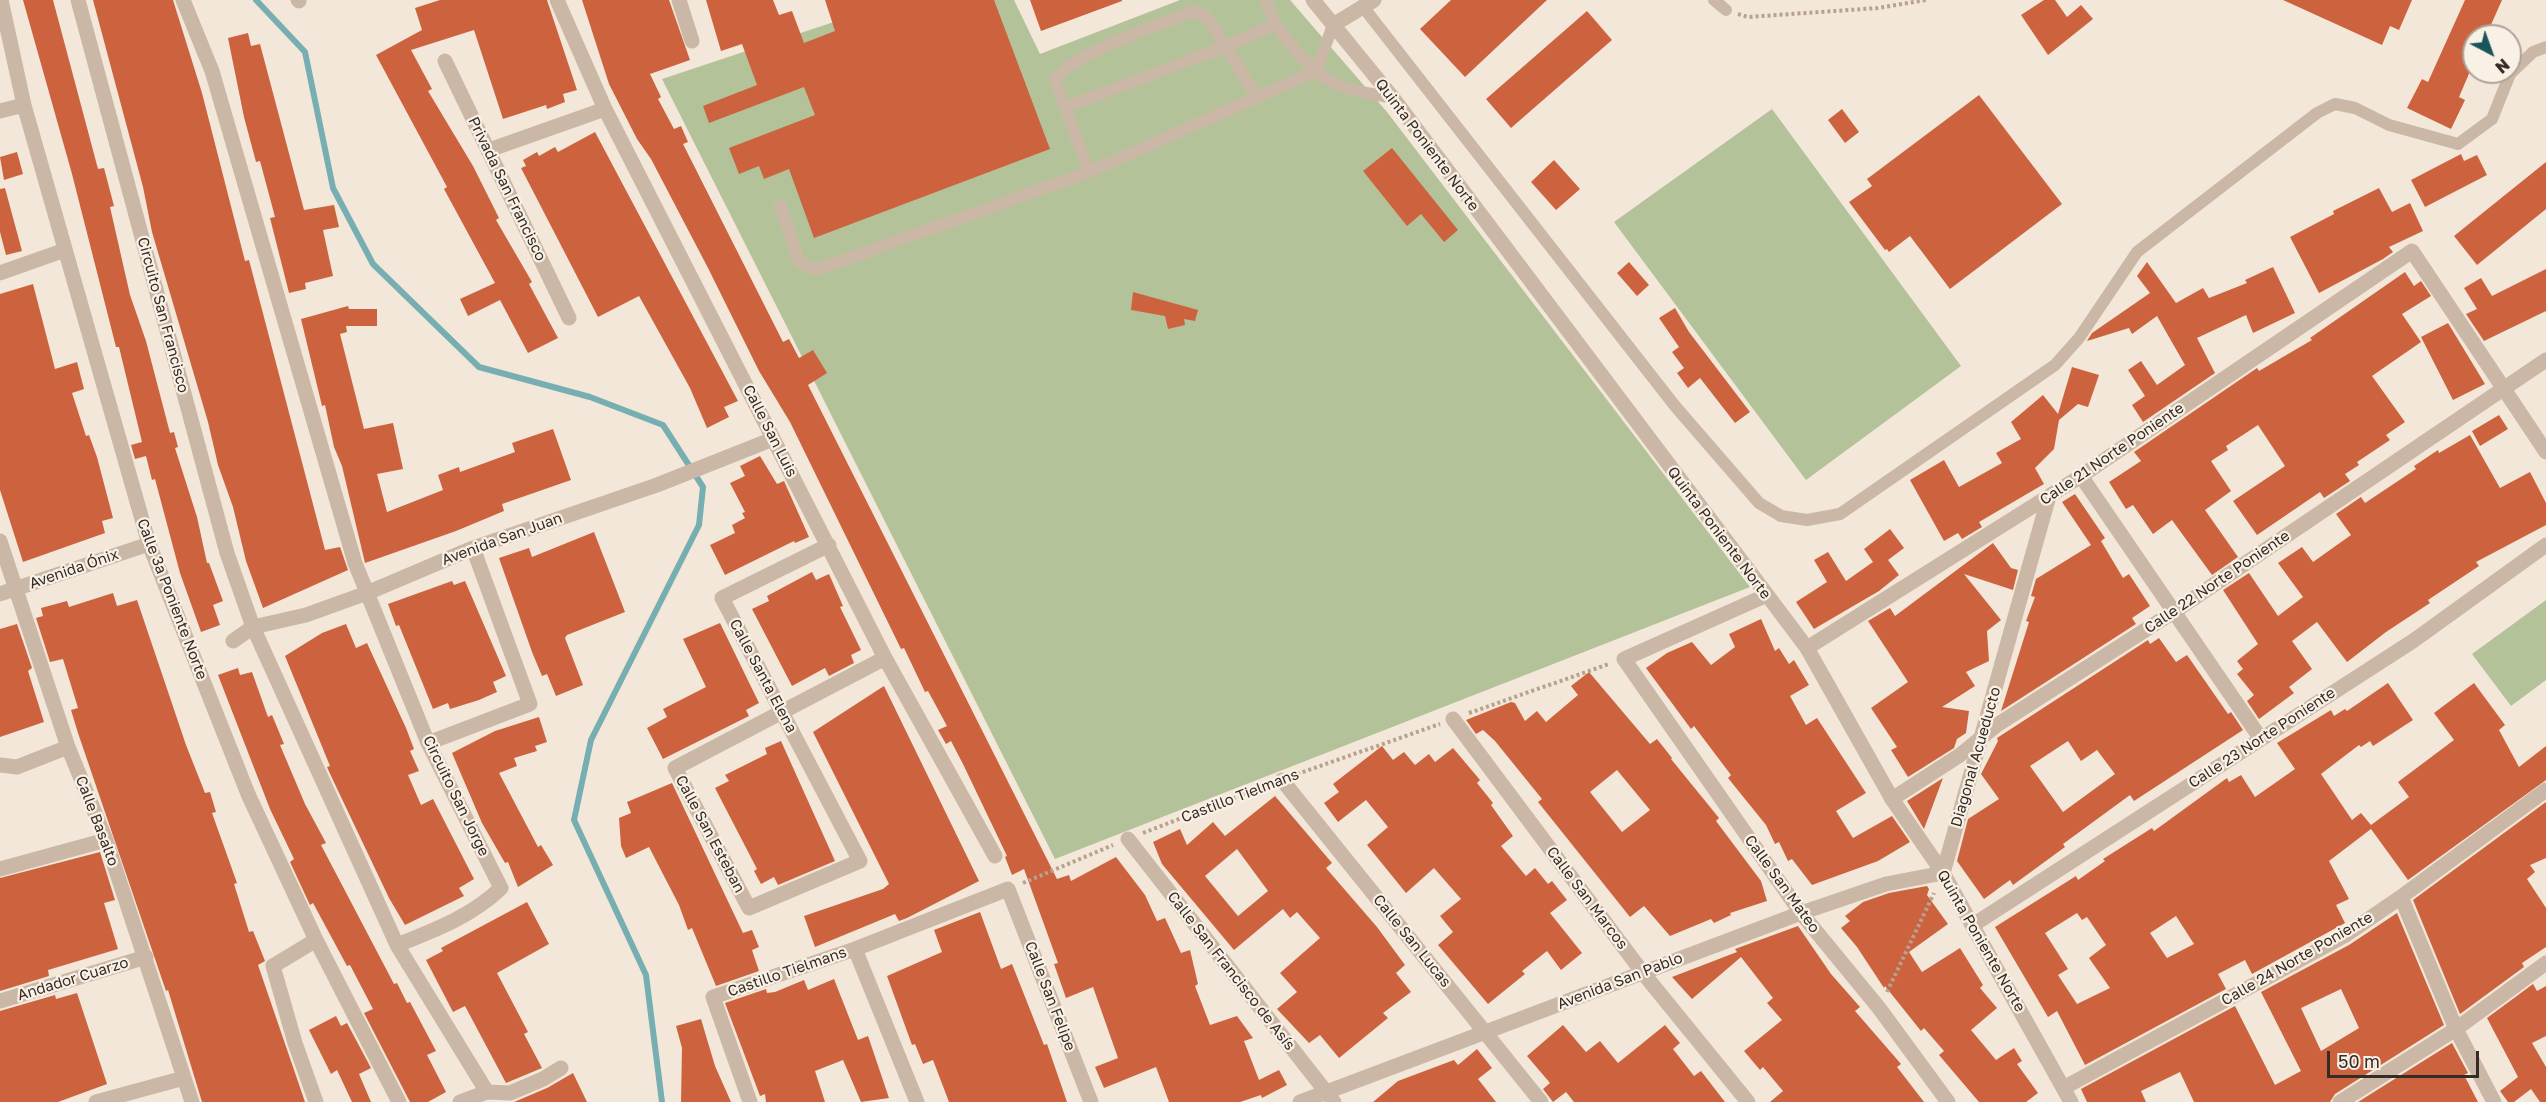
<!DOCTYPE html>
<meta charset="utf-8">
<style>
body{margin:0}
#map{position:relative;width:2546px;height:1102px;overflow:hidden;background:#f3e7d9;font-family:"Golos Text",sans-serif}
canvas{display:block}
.north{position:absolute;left:2462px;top:24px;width:60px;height:60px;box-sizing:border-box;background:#faf1e6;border:2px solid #aca299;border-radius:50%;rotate:139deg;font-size:16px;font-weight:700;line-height:24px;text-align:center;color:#362c26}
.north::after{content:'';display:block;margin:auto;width:21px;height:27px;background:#1a555a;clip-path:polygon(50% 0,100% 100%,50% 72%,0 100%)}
.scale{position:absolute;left:2327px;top:1051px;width:152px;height:27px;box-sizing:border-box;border:3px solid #362c26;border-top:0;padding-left:8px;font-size:18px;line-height:21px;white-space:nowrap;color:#362c26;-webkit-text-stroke:4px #faf1e6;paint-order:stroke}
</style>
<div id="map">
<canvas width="2546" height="1102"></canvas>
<div class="north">N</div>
<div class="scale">50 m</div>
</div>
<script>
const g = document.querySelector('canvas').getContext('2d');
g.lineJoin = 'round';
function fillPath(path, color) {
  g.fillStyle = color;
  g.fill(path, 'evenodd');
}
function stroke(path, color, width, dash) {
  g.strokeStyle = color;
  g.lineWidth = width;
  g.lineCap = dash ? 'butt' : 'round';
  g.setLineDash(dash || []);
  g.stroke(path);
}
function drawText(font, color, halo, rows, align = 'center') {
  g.font = font + ' "Golos Text",sans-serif';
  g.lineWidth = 4.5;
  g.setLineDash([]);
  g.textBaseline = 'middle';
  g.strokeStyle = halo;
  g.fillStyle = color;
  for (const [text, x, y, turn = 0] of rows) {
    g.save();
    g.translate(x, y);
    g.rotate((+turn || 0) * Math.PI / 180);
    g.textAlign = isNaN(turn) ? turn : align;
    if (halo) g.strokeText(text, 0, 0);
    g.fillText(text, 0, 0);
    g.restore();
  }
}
fillPath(new Path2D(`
 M900,0H1014L1040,54L1180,0H1290L1387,112L1750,587L1055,859L662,79Z
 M1772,109L1961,366L1806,480L1614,222Z
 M2546,600V680L2511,706L2472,654Z`), '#b4c299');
stroke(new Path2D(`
 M256,0L305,52L333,188L373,264L479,367L590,397L663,425L703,487L699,525L591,740L574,820L646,975L662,1102`), '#77aeb1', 6);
fillPath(new Path2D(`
 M23,0H53L98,169L104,168L114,206L110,207L130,295L146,341L170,433L174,432L178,447L175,448L197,517L207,563H209L223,601L213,605L220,625L201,632L180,573L155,479L152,480L146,456L135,459L131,445L142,442L119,347H116L72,174Z
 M93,0H173L202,93L245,261L249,260L325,550L340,547L348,570L263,608L246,561L233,507L218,465L208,422L152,232L143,187Z
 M440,0H547L577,90L563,94L565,102L547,109L546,105L503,119L474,30L411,50L432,89L428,91L473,166L499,218L496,220L532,282L529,284L558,338L528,353L500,300L468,316L460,299L495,283L444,189L447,187L376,55L422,30L415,8Z
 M582,0H669L690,60L650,74L661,97L658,99L674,129L681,126L688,142L683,144L783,342L789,339L799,358L813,350L827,373L808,385L1057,879L1069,875L1071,881L1116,857L1145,895L1157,921L1165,918L1181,953L1190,950L1198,984L1195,986L1210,1025L1237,1016L1253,1038L1244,1041L1259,1080L1279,1070L1287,1085L1262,1098L1261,1095L1240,1102H1169L1156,1067L1104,1088L1095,1067L1118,1058L1093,987L1066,998L1054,964L1058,963L1024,869L1012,875L1005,857L1007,856L963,764L951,741L946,744L938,730L947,726L928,691L925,692L904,648L901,649L790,422L759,371L708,268L651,159L637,139L609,84Z
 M706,0H773L779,15L792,11L804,43L835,31L825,0H994L1050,149L814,238L789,169L764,179L759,166L739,174L729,148L815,115L804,87L709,123L703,106L757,85L742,44L721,51Z
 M1030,0H1122V1L1041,31Z
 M1451,0H1547L1465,77L1420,29Z
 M2044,0H2055L2067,17L2081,5L2093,19L2048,55L2021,15Z
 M2283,0H2412L2399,30L2390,26L2382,45Z
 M2465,0H2502L2486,36H2474V62L2459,97L2465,100L2451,129L2407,108L2422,79L2428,82Z
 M1587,11L1612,40L1511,128L1486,99Z
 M248,33L251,46L260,44L304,210L334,205L339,227L323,230L333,276L305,283L306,289L289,293L270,218L275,217L260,161L256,162L244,117L228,38Z
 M1979,95L2062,204L1950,289L1910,236L1889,252L1887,249L1885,250L1849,202L1872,186L1867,179Z
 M1842,109L1859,132L1845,143L1828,120Z
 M595,132L738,401L724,407L729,417L707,428L690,388L639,296L598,317L521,168L526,166L523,160L537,152L539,156L555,147L558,152Z
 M1392,148L1458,230L1444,242L1421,214L1407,226L1363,171Z
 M17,152L23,174L4,180L0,157Z
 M2461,154L2464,161L2477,155L2487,175L2425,207L2411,180Z
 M1554,160L1580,189L1556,210L1531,182Z
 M2546,162V209L2477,265L2454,236Z
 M5,188L22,251L6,255L0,232V189Z
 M2379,188L2392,212L2410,203L2423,231L2389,247L2393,252L2383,259L2319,293L2290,237L2334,214L2333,211Z
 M1629,262L1649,285L1637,296L1617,273Z
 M2147,262L2176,303L2203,288L2209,298L2247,283L2245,280L2273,267L2295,313L2253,333L2246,315L2197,338L2215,373L2143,422L2132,405L2145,396L2128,370L2141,361L2157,385L2185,365L2157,316L2132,334L2129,328L2087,341L2092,333L2150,293L2137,276Z
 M2546,269V311L2484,341L2466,314L2477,309L2464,288L2481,278L2492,296Z
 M2405,272L2414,286L2421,281L2431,296L2402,314L2421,342L2372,376L2405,422L2386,435L2390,440L2357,462L2359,465L2345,474L2350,481L2324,498L2320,492L2257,535L2233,501L2285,466L2258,425L2226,446L2228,450L2211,461L2231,491L2205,510L2238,557L2212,575L2172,520L2153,534L2133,505L2126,509L2109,482L2141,461L2134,452L2257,368L2259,371L2312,340L2310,338Z
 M33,284L55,369L77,362L84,389L72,393L86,436L89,435L97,457L113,518L102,521L105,533L23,562L0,490V294Z
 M1133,292L1198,310L1195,321L1184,319L1185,325L1168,329L1165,316L1131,310Z
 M348,306L349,309H377V326H346L347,332L340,334L364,429L393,423L403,469L377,474L387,512L443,490L438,475L459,467L460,472L515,452L512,443L553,429L571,480L502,504L504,511L456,531L365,563L342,466L334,447L325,405L322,406L301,319Z
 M1675,308L1689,332L1750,412L1735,423L1700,378L1688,388L1677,373L1684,368L1672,352L1679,347L1659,318Z
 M2448,323L2485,384L2453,400L2421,337Z
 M2072,367L2099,375L2088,407L2078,404L2059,420L2054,449L2035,468L2044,484L1979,522L1982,527L1962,539L1958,533L1944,541L1910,480L1944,460L1959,487L2002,463L1996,453L2021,439L2011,422L2030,406L2043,395L2058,414Z
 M2499,415L2508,429L2480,446L2472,431Z
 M2470,435L2500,488L2530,472L2546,503V525L2476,562L2479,566L2428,600L2430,603L2386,632L2347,662L2317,622L2292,641L2312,669L2289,687L2294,693L2259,719L2247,701L2254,695L2237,674L2243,669L2237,661L2258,644L2223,590L2249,573L2278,616L2303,597L2278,563L2302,547L2313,562L2351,535L2336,514L2361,497L2365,503L2416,469L2414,466L2438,450L2439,453Z
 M760,456L777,484L784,481L809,537L795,543L794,541L725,575L710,545L735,533L732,525L745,518L742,513L745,512L730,483L745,476L740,466Z
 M2075,494L2105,538L2101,541L2123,578L2129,574L2150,606L2132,618L2136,624L2001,711L2029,622L2026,621L2035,597L2031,596L2036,579L2091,545L2062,502Z
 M1890,529L1904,548L1888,560L1899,575L1879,591L1814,629L1796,602L1827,582L1814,560L1828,552L1846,581L1873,562L1864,549Z
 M594,532L625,612L567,635L565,638L583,685L556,696L547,674L542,676L532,652L499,558L529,548L532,557Z
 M1993,543L2011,568L2018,570L2013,590L1964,574L2001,620L1987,631L1989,661L1966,672L1975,686L1942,707L1969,711L1966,733L1957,739L1954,748L1908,777L1891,750L1897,747L1871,708L1908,682L1868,621L1890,608L1895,616Z
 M812,572L816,580L829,574L843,606L840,607L861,650L851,655L854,663L829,676L825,668L792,686L752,609L769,601L767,596Z
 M452,581L454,585L465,581L506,676L493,682L497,692L479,700L450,709L448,703L433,709L399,625L396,626L388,604Z
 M113,593L117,606L137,600L186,745L205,793L210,792L216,812L212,813L237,883L234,884L249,932L253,931L265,961L258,965L305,1102H202L168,990L166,991L78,733L71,710L78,708L63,659L50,662L36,618L43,616L41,608L67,601L69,607Z
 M1761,619L1775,651L1779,648L1789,664L1794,660L1809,685L1790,696L1806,725L1817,718L1866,793L1836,811L1853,838L1892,816L1910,842L1878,861L1812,885L1792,859L1788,861L1779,842L1775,844L1766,825L1728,778L1731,775L1694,726L1691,729L1646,668L1667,653L1692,642L1711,665L1735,647L1729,634Z
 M720,623L759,703L746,710L749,716L663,759L647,728L667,717L663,709L706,687L683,639Z
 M17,624L32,668L28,671L44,722L0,737V629Z
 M346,624L356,648L367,643L406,728L414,749L410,751L419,771L408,775L421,805L433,799L474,879L459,888L464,896L405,925L389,898L332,778L327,767L330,766L285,656L322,633Z
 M2159,638L2176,662L2187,655L2228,714L2231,712L2243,730L2134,801L2130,795L2063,844L2065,847L2013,885L2010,880L1984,899L1957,861L1968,819L1999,799L1981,774L1998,741L1997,738L2148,640L2150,644ZM2068,741L2081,761L2097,750L2115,774L2063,812L2030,766Z
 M238,668L240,675L252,672L268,717L272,715L284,744L280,745L305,804L326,843L321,845L394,984L397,983L407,1003L410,1002L436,1051L427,1055L446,1092L428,1102H410L364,1013L373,1009L350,965L347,966L313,903L310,905L290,862L294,859L270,809L218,675Z
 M1589,672L1650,744L1657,739L1672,758L1671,759L1719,818L1716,821L1761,881L1767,901L1730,913L1731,915L1714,923L1711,919L1670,936L1644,906L1630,917L1538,802L1542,799L1495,741L1483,730L1476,734L1466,720L1511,702L1515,703L1525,721L1537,711L1546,722L1578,695L1571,686ZM1617,770L1650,810L1622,832L1590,792Z
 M2388,683L2413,720L2373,746L2370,741L2361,747L2359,745L2321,774L2352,820L2361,813L2371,825L2409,797L2398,782L2454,740L2434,713L2474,683L2505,725L2499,730L2519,767L2546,746V780L2408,880L2371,829L2329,861L2349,899L2336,905L2345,923L2252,974L2245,960L2218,974L2226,989L2085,1065L2057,1011L2048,1017L1995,927L2076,876L2078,880L2105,861L2103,859L2152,828L2154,831L2227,778L2229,782L2241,775L2255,797L2295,769L2277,743L2331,710L2334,716L2345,709L2347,711ZM2077,913L2082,920L2087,917L2106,945L2089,958L2110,988L2077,1004L2058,975L2068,969L2045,933ZM2176,916L2194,944L2167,958L2150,933Z
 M884,686L979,881L907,918L899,921L895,914L815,947L804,916L883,889L889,884L813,732Z
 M539,717L547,742L535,746L537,751L514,758L517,766L499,773L538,847L541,845L553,865L518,887L508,862L505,863L482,823L452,753L495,731Z
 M781,741L835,861L778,885L774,877L761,884L754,871L757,869L715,788L729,781L725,775L767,754L765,748Z
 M1382,746L1393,760L1404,752L1415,765L1429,754L1435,762L1453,748L1480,780L1477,783L1493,803L1491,805L1513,836L1501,846L1526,876L1535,868L1548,884L1552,881L1567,900L1550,913L1582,953L1561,970L1547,951L1522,971L1525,974L1488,1004L1438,945L1453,932L1440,916L1461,899L1434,868L1406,893L1367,845L1388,827L1366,800L1338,822L1324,803L1339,792L1333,784Z
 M1943,778L1924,829L1907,801Z
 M672,783L743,933L752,930L759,947L752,950L759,971L716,986L692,928L688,930L679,905L649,847L626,858L621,846L619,818L631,813L627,802Z
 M1275,796L1332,863L1326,868L1377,927L1405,965L1396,973L1411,992L1383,1013L1388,1018L1339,1058L1320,1035L1309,1043L1277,1009L1297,992L1280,973L1320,938L1297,912L1290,918L1283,909L1234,950L1162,864L1153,842L1180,829L1187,845L1213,822L1225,836ZM1237,849L1268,891L1238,916L1205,876Z
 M2546,802V858L2530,865L2535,872L2527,879L2546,908V947L2522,963L2524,967L2460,1014L2413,900Z
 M100,852L115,900L104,903L118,949L48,970L49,976L0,991V878Z
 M1927,886L1929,889L1927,895L1948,924L1909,952L1922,972L1960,948L1983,985L1980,988L1997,1008L1971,1030L1996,1060L2014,1048L2022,1061L2017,1064L2038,1093L2026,1102H1979L1939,1055L1944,1051L1924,1028L1921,1031L1885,986L1884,988L1857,947L1841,928L1850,921L1845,916L1863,902L1889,893Z
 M527,902L549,944L497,973L528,1032L524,1034L542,1068L506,1083L465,1006L453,1012L426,960L443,951L441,948Z
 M980,912L1001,969L1012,964L1044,1045L1047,1044L1067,1102H949L933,1060L923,1064L915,1044L912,1045L887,976L942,952L934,930Z
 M2397,913L2444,1025L2335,1094L2330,1102H2194L2180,1072L2141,1091L2146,1102H2087L2081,1089L2235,1006L2275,1085L2301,1071L2261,992L2349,945ZM2341,989L2359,1028L2321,1051L2301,1008Z
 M1798,926L1831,974L1860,1007L1855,1011L1901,1064L1897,1067L1924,1102H1770L1783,1091L1763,1067L1760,1070L1744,1051L1782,1020L1767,1003L1773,998L1741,957L1692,999L1672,977L1737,952L1735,949Z
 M834,979L858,1040L868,1036L889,1098L861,1102L843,1060L815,1071L825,1102H766L765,1094L760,1096L725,1003L766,989L767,993L775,992L804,980L808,990Z
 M2533,984L2537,991L2546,986V1036L2532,1043L2546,1067V1102H2540L2531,1089L2514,1102H2508L2500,1091L2518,1077L2487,1018Z
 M77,993L107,1084L58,1102H0V1011L55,995L56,999Z
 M336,1016L341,1026L347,1023L371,1068L359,1074L371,1102H352L337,1070L331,1074L309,1030Z
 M701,1019L715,1066L731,1102H681L682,1048L676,1026Z
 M1563,1025L1586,1052L1600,1041L1618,1063L1665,1025L1680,1043L1673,1049L1694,1076L1701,1071L1725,1102H1574L1566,1092L1553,1102L1543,1089L1550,1083L1527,1056Z
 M2452,1043L2468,1073L2464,1075L2478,1102H2358Z
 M1477,1049L1492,1068L1478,1079L1496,1102H1373L1398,1081L1454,1060L1458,1065Z
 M573,1073L587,1102H514L547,1088Z`), '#cc633e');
stroke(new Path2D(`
 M1738,14L1748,17L1878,8L1926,0
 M1469,713L1609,664
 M1297,774L1440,724
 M1143,833L1267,785
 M1023,883L1113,845
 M1887,992L1934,893`), '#b7a18f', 4, [3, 3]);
stroke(new Path2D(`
 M1266,0C1272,29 1315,78 1343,87C1359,93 1377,94 1393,98
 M1714,0L1726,10
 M1364,8L1675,406L1759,503L1781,516L1807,520L1840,514L2055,365L2079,338L2137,252L2317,113L2335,104L2355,108L2389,125L2458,144L2492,119L2510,74L2533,52L2546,47
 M1066,107L1227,46L1275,24
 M1089,172L1055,81C1066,55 1164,23 1194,11L1205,16L1212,25L1257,97
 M780,205L799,262L816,270L1089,172L1316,71L1333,25`), '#cbb7a5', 12);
stroke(new Path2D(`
 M1,0L24,105L149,544L248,794L316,940L399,1102
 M78,0L227,553L253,627L397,945L487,1092
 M183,0L212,71L355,563L428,743L501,888C472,916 435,930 397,945
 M298,0L299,1
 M557,0L605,109L885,658L995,856
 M679,0L692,41
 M1333,25L1374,0
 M445,61L569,318
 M0,111L24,105
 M489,150L605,109
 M0,273L65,250
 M2081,476L2261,739
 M0,541L68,747L106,840L192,1102
 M829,545L722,598L860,861L749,908L675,768L885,658
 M0,594L149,544
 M1767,595L1624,659L1801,913L1879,1008L1948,1102
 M233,641L253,627L306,615L367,593L473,548L657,485L773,439
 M1807,648L2081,476L2412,251L2546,452
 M1453,719L1643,973L1748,1102
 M428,743L530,704L473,548
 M0,765L17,767L68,747
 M1282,780L1541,1102
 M1892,799L1960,755L1997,725L2175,611L2546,360
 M1128,839L1334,1102
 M0,869L106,840
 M2401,897L2456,1029L2494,1102
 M1973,925L2413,641L2546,545
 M316,940L273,966L295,1043L316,1102
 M855,949L917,1102
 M0,1001L146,957
 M2065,1087L2344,936L2401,897L2546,790
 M96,1102L184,1078
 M460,1102L487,1092L510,1093L543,1079L561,1068
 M750,1102L713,997L855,949L1008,889L1091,1102
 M1300,1102L1801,913L1886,884L1943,873L2049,496
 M2340,1102L2456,1029L2546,963`), '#cbb7a5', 15);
stroke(new Path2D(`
 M1313,0L1393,98L1807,648L1892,799L1943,873L2071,1102`), '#cbb7a5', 15);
drawText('15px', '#362c26', '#faf1e6', [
 ["Quinta Poniente Norte",1427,145,53],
 ["Privada San Francisco",507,189,64],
 ["Circuito San Francisco",163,315,75],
 ["Calle San Luis",770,431,63],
 ["Calle 21 Norte Poniente",2112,454,-34],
 ["Quinta Poniente Norte",1719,533,53],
 ["Avenida San Juan",502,539,-20],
 ["Avenida Ónix",74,569,-19],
 ["Calle 22 Norte Poniente",2217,582,-34],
 ["Calle 3a Poniente Norte",172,599,69],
 ["Calle Santa Elena",763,676,62],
 ["Calle 23 Norte Poniente",2262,738,-33],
 ["Diagonal Acueducto",1976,757,-74],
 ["Circuito San Jorge",456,796,64],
 ["Castillo Tielmans",1240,796,-21],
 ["Calle Basalto",97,821,69],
 ["Calle San Esteban",710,834,62],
 ["Calle San Mateo",1782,884,54],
 ["Calle San Marcos",1587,898,53],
 ["Calle San Lucas",1412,941,51],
 ["Quinta Poniente Norte",1981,941,60],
 ["Calle 24 Norte Poniente",2297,959,-30],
 ["Calle San Francisco de Asís",1231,971,52],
 ["Castillo Tielmans",787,972,-19],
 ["Andador Cuarzo",73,979,-17],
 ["Avenida San Pablo",1620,981,-21],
 ["Calle San Felipe",1050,996,69]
]);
</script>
